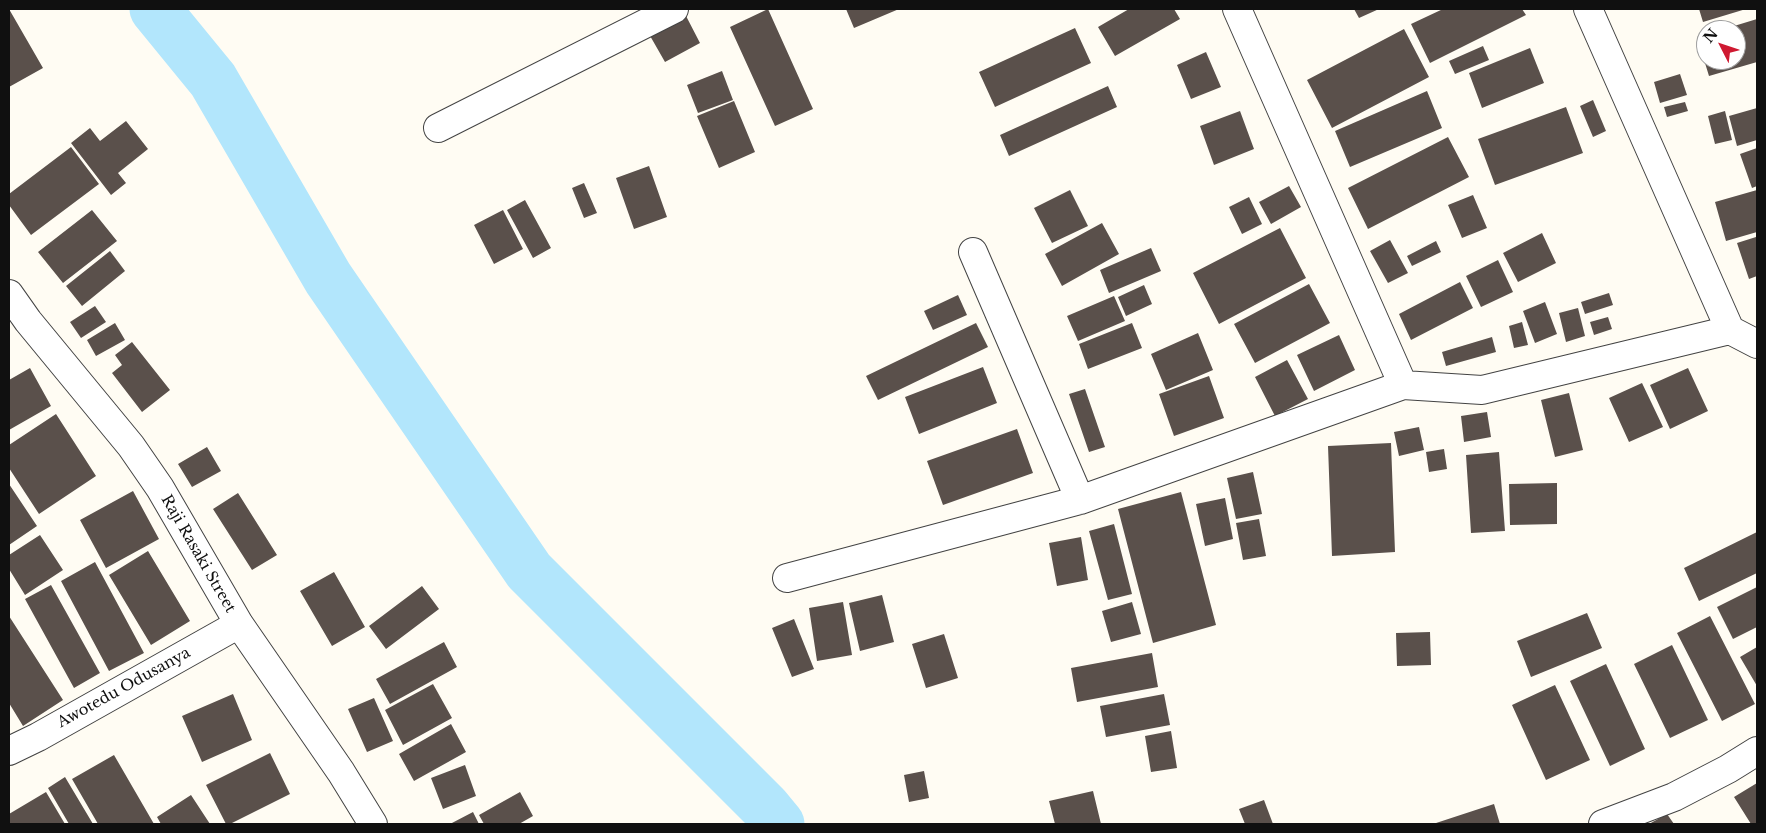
<!DOCTYPE html>
<style>
body{margin:0}
#map{position:relative;width:1766px;height:833px;overflow:hidden;background:#fffcf3;font-family:"Libre Baskerville",serif}
canvas{display:block}
.frame{position:absolute;inset:0;border:10px solid #101010;pointer-events:none}
.north{position:absolute;left:1696px;top:20px;width:50px;height:50px;box-sizing:border-box;background:#fff;border:1px solid #9f9f9f;border-radius:50%;rotate:311deg;font-size:14px;font-weight:700;line-height:20px;text-align:center;color:#101010}
.north::after{content:'';display:block;margin:auto;width:18px;height:22px;background:#cf1931;clip-path:polygon(50% 0,100% 100%,50% 72%,0 100%)}
</style>
<div id="map">
<canvas width="1766" height="833"></canvas>
<div class="frame"></div>
<div class="north">N</div>
</div>
<script>
const g = document.querySelector('canvas').getContext('2d');
g.lineJoin = 'round';
function stroke(path, color, width, dash) {
  g.strokeStyle = color;
  g.lineWidth = width;
  g.lineCap = dash ? 'butt' : 'round';
  g.setLineDash(dash || []);
  g.stroke(path);
}
function fillPath(path, color) {
  g.fillStyle = color;
  g.fill(path, 'evenodd');
}
function drawText(font, color, halo, rows, align = 'center') {
  g.font = font + ' "Libre Baskerville",serif';
  g.lineWidth = 5;
  g.setLineDash([]);
  g.textBaseline = 'middle';
  g.strokeStyle = halo;
  g.fillStyle = color;
  for (const [text, x, y, turn = 0] of rows) {
    g.save();
    g.translate(x, y);
    g.rotate((+turn || 0) * Math.PI / 180);
    g.textAlign = isNaN(turn) ? turn : align;
    if (halo) g.strokeText(text, 0, 0);
    g.fillText(text, 0, 0);
    g.restore();
  }
}
stroke(new Path2D(`
 M155,9L213,80L328,278L529,571L765,807L779,824`), '#b2e6fc', 51);
fillPath(new Path2D(`
 M9,9L43,68L9,87Z
 M768,9L813,109L775,126L730,27Z
 M846,9H899L854,28Z
 M1129,9H1174L1180,19L1115,56L1098,27Z
 M1354,9H1379L1359,18Z
 M1443,9H1522L1526,15L1430,63L1411,24Z
 M1699,9H1746L1703,22Z
 M685,14L700,43L665,62L649,34Z
 M1757,19V62L1709,76L1697,37L1706,34V60H1736V30H1721Z
 M1075,28L1091,63L995,107L979,72Z
 M1404,29L1429,77L1332,128L1307,80Z
 M1483,46L1489,60L1455,74L1449,61Z
 M1530,48L1544,83L1482,108L1469,73Z
 M1206,52L1221,87L1191,99L1177,65Z
 M722,71L733,100L698,113L687,85Z
 M1680,74L1687,95L1660,103L1654,82Z
 M1108,86L1117,107L1009,156L1000,135Z
 M1427,91L1442,128L1350,167L1335,131Z
 M1593,100L1606,131L1593,137L1580,106Z
 M734,101L755,152L719,168L697,116Z
 M1685,102L1688,111L1667,117L1664,107Z
 M1566,107L1583,153L1495,185L1478,139Z
 M1757,108V140L1737,146L1729,116Z
 M1240,111L1254,149L1214,165L1200,126Z
 M1725,111L1732,140L1715,144L1708,116Z
 M126,121L148,149L118,173L126,183L111,195L71,143L90,128L100,141Z
 M1448,137L1469,177L1368,229L1348,188Z
 M71,147L99,184L31,235L9,205V194Z
 M1757,148V186L1752,188L1740,154Z
 M649,166L667,217L634,229L616,178Z
 M584,183L597,213L584,218L572,188Z
 M1289,186L1301,207L1271,224L1259,202Z
 M1070,190L1088,226L1052,243L1034,208Z
 M1757,190V232L1726,241L1715,202Z
 M1473,195L1487,228L1462,238L1448,205Z
 M1249,197L1262,224L1242,234L1229,207Z
 M525,200L551,248L533,258L507,210Z
 M92,210L117,241L63,283L38,252Z
 M503,210L523,249L494,264L474,225Z
 M1102,223L1119,254L1062,286L1045,254Z
 M1280,228L1306,278L1219,324L1193,273Z
 M1542,233L1556,263L1518,282L1503,253Z
 M1756,237L1757,276L1749,279L1737,243Z
 M1390,240L1408,273L1388,283L1370,251Z
 M1436,241L1441,252L1412,266L1407,256Z
 M1151,248L1161,271L1109,293L1100,270Z
 M110,251L125,271L82,306L66,286Z
 M1498,260L1513,292L1481,307L1466,276Z
 M1460,282L1473,308L1411,340L1399,314Z
 M1309,284L1330,323L1255,363L1234,324Z
 M1144,285L1152,304L1126,316L1118,297Z
 M1609,293L1613,305L1585,314L1581,302Z
 M958,295L967,315L933,330L924,311Z
 M1114,296L1125,321L1078,341L1067,316Z
 M1545,302L1557,334L1535,343L1523,311Z
 M95,306L106,322L81,338L70,322Z
 M1578,308L1585,336L1566,342L1559,313Z
 M1608,317L1612,329L1594,335L1590,322Z
 M1522,322L1528,345L1514,348L1509,326Z
 M115,323L125,340L96,356L87,340Z
 M976,323L988,347L878,400L866,376Z
 M1132,323L1142,348L1088,369L1079,344Z
 M1198,333L1213,370L1166,390L1151,354Z
 M1339,335L1355,370L1314,391L1297,355Z
 M1492,337L1496,352L1446,366L1442,352Z
 M132,342L170,390L142,412L112,373L122,365L115,355Z
 M1287,360L1308,399L1275,416L1255,377Z
 M983,367L997,403L919,434L905,397Z
 M30,368L51,406L9,430V380Z
 M1688,368L1708,411L1670,429L1650,385Z
 M1209,376L1224,418L1174,436L1159,394Z
 M1642,383L1663,427L1629,442L1609,398Z
 M1085,389L1105,447L1089,452L1069,394Z
 M1569,393L1583,450L1555,457L1541,400Z
 M1487,412L1491,437L1464,442L1461,416Z
 M56,414L96,476L39,514L9,468V445Z
 M1419,427L1424,450L1399,456L1394,432Z
 M1017,429L1033,473L943,505L927,461Z
 M1391,443L1395,552L1332,556L1328,446Z
 M207,447L221,471L192,487L178,464Z
 M1444,449L1447,469L1429,472L1426,452Z
 M1499,452L1505,531L1471,533L1466,455Z
 M1253,472L1262,514L1236,519L1227,478Z
 M1557,483V524L1510,525L1509,484Z
 M9,484L37,526L9,545Z
 M133,491L159,539L106,568L80,520Z
 M1181,492L1216,625L1153,643L1118,509Z
 M238,493L277,555L252,570L213,509Z
 M1225,498L1233,539L1205,546L1196,504Z
 M1259,519L1266,556L1243,560L1236,523Z
 M1114,524L1132,594L1108,600L1089,531Z
 M1757,532V573L1699,601L1684,568Z
 M40,535L63,570L25,595L9,569V555Z
 M1081,537L1088,580L1057,586L1049,543Z
 M148,551L190,621L151,645L109,575Z
 M95,562L144,653L109,671L61,581Z
 M334,572L365,627L332,646L300,591Z
 M51,585L100,673L74,688L25,599Z
 M422,586L439,609L386,649L369,626Z
 M1757,587V627L1733,639L1717,607Z
 M882,595L894,642L860,651L849,603Z
 M843,602L852,655L817,661L809,608Z
 M1132,602L1141,634L1111,642L1102,611Z
 M1587,613L1602,648L1531,677L1517,641Z
 M9,616L63,700L23,726L9,703Z
 M1710,616L1755,704L1722,721L1677,633Z
 M794,619L814,669L792,677L772,628Z
 M1430,632L1431,665L1397,666L1396,633Z
 M944,634L958,678L926,688L912,644Z
 M444,642L457,667L390,704L376,679Z
 M1672,645L1708,720L1670,738L1634,664Z
 M1757,647V686L1740,657Z
 M1152,653L1158,687L1077,702L1071,668Z
 M1606,664L1645,749L1610,766L1570,681Z
 M433,684L452,718L403,745L385,710Z
 M1555,685L1590,760L1546,780L1512,705Z
 M233,694L252,740L202,762L182,716Z
 M1164,694L1170,725L1106,737L1100,706Z
 M374,698L393,741L367,752L348,709Z
 M451,724L466,752L414,781L399,754Z
 M1171,731L1177,768L1151,772L1145,736Z
 M270,753L290,794L230,824H226L206,785Z
 M114,755L154,824H98L72,779Z
 M465,765L476,796L443,809L431,778Z
 M924,771L929,798L909,802L904,775Z
 M65,777L93,824H69L48,788Z
 M1757,783V824H1751L1734,797Z
 M1093,791L1101,824H1055L1049,801Z
 M46,792L65,824H9V814Z
 M520,792L533,816L519,824H484L479,815Z
 M191,795L210,824H161L157,817Z
 M1264,800L1273,824H1245L1239,809Z
 M1494,804L1500,824H1433Z
 M473,812L479,824H450Z
 M1667,814L1674,824H1649Z`), '#5a504b');
const minor = new Path2D(`
 M1237,9L1403,385
 M1588,9L1730,330
 M438,128L674,9
 M973,252L1080,500
 M9,294L28,321L131,446L160,488L239,624L341,772L373,824
 M787,578L1080,500L1403,385L1482,390L1730,330L1757,344
 M9,751L38,737L239,624
 M1603,824L1674,797L1728,769L1757,751`);
stroke(minor, '#434343', 30);
stroke(minor, '#fff', 28);
drawText('15px', '#101010', '#fff', [
 ["Raji Rasaki Street",198,554,60],
 ["Awotedu Odusanya",124,688,-29]
]);
</script>
